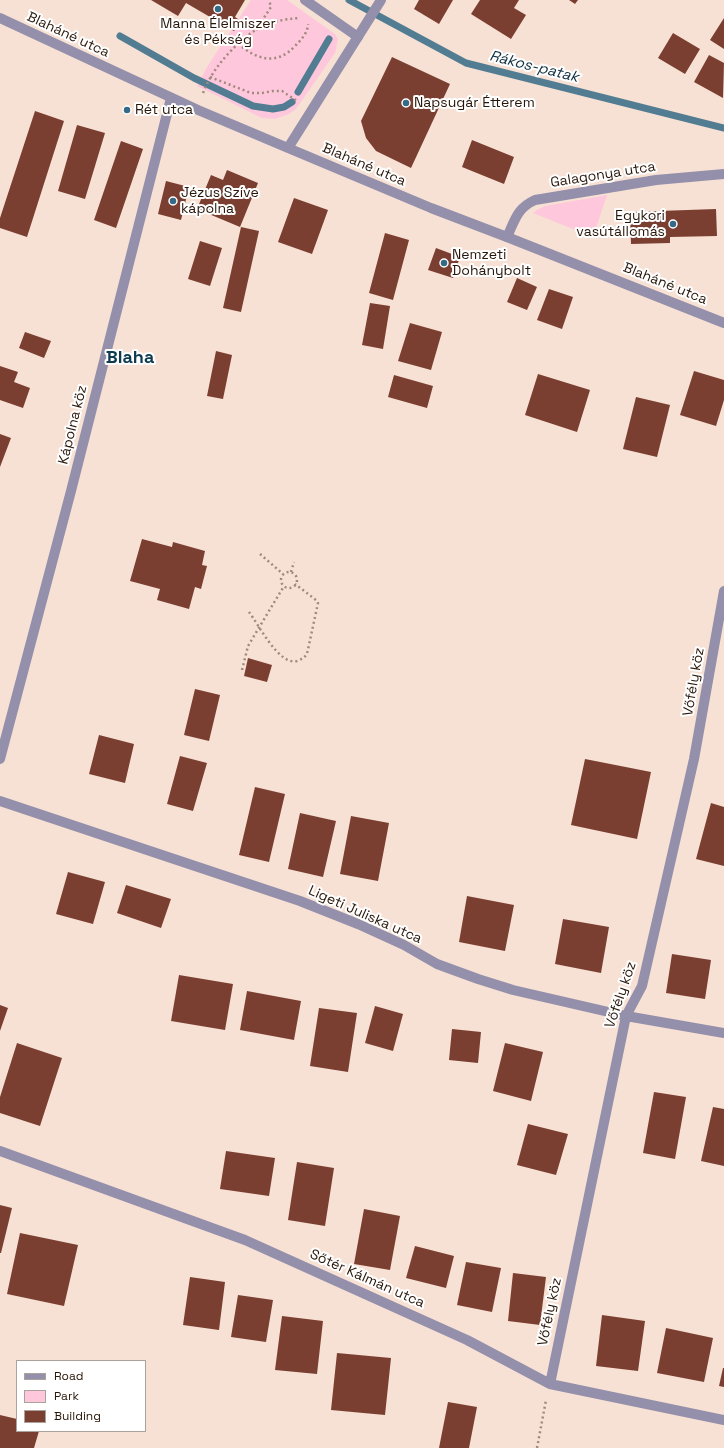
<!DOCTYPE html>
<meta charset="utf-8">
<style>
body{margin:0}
#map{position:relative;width:724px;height:1448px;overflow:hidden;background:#f7e1d4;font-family:"Space Grotesk",sans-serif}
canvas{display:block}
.legend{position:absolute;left:16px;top:1360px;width:130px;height:72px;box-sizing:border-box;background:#fff;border:1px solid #a9a29d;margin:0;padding:5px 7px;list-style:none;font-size:12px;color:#281609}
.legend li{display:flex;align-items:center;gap:8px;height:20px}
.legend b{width:20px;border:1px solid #a9a29d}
</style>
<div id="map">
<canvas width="724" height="1448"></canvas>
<ul class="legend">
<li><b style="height:5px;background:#948faa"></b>Road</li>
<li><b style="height:11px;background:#fec7dc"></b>Park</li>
<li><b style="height:11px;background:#7b3f31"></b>Building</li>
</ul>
</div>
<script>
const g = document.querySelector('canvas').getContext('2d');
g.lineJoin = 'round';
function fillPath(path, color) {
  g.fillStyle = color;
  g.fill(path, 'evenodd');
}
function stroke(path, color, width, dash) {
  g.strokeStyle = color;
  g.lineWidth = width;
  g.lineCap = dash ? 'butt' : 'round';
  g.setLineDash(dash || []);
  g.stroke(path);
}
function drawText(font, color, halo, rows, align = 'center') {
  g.font = font + ' "Space Grotesk",sans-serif';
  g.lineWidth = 4;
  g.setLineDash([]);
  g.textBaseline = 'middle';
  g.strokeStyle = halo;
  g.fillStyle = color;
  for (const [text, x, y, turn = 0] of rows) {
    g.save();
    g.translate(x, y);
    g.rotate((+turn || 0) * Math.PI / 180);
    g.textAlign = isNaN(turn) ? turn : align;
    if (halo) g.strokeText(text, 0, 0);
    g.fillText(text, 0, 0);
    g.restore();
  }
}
fillPath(new Path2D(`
 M251,0H287L335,34L338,39L335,53L296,109L289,114L275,119L262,118L197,86L207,67Z
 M607,195L593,237L533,213L537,210L545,206Z`), '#fec7dc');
stroke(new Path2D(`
 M349,0L466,63L724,128
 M120,36L194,78L253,106L273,109L284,107L292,102
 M298,92L329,39`), '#527c92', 7);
fillPath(new Path2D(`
 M151,0H245L235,17L241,21L234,31L186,3L178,16Z
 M419,0H453L439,24L414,9Z
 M480,0H519L514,8L526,15L511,39L471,14Z
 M569,0H578L575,4Z
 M724,18V49L710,40Z
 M673,33L700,49L685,74L658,58Z
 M709,55L724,63L723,98L694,82Z
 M392,57L450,84L411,168L376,151L366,138L361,121Z
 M35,111L64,121L27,237L0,228V218Z
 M77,125L105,133L85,199L58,191Z
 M472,140L514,157L504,184L462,167Z
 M121,141L143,149L116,228L94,220Z
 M227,170L258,183L240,227L197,209L211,175L223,180Z
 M166,181L189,187L181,220L158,214Z
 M294,198L328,210L312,254L278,242Z
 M716,209L717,236L670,237V243L631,244L630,212Z
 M241,227L259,231L241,312L223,308Z
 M385,233L409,240L393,300L369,293Z
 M200,241L222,248L210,286L188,279Z
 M436,248L460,257L453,278L428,270Z
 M517,278L537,287L527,310L507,302Z
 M549,289L573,297L562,329L537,320Z
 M370,303L390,306L383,349L362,345Z
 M410,323L442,332L431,370L398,361Z
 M25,332L51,341L44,358L19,348Z
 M216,351L232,355L223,399L207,396Z
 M0,366L18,372L14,382L30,388L23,408L0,400Z
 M694,371L724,380V400L716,426L680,415Z
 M538,374L590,390L577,432L525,415Z
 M394,375L433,386L427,408L388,397Z
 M636,397L670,405L657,457L623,449Z
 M0,434L11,438L0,467Z
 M142,539L172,547L173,542L205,551L202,565L207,566L201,589L195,587L189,609L157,600L160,589L130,581Z
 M248,658L272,665L267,682L244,676Z
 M195,689L220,695L209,741L184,735Z
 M99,735L134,744L125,783L89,774Z
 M180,756L207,763L193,811L167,804Z
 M585,759L651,772L637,839L571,825Z
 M255,787L285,794L269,862L239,855Z
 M711,803L724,807V866L696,859Z
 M300,813L336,821L323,877L288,869Z
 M351,816L389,823L378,881L340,874Z
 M68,872L105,882L93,924L56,914Z
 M126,885L171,899L161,928L117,913Z
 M467,896L514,905L505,951L459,942Z
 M563,919L609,927L601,973L555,964Z
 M672,954L711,960L705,999L666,993Z
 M179,975L233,984L225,1030L171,1021Z
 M247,991L301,1001L294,1040L240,1030Z
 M0,1005L8,1008L0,1031Z
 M375,1006L403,1014L393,1051L365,1043Z
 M319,1008L357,1013L348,1072L310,1066Z
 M452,1029L481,1032L478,1063L449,1060Z
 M17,1043L62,1058L40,1126L0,1113V1097Z
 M505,1043L543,1052L531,1101L493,1091Z
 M654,1092L686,1097L675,1159L643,1153Z
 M713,1107L724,1109V1166L701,1161Z
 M528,1124L568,1134L556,1175L517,1165Z
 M226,1151L275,1158L269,1196L220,1189Z
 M297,1162L334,1168L325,1226L288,1220Z
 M0,1205L12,1208L1,1253H0Z
 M364,1209L400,1216L390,1270L354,1264Z
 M20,1233L78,1245L64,1306L7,1294Z
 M415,1246L454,1256L446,1288L406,1278Z
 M466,1262L501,1268L492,1312L457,1305Z
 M513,1273L546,1277L540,1325L508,1321Z
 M190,1277L225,1282L219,1330L183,1325Z
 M238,1295L273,1300L266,1342L231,1337Z
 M602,1315L645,1321L638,1371L596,1366Z
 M282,1316L323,1321L317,1374L275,1370Z
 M666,1328L713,1338L704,1382L657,1373Z
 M337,1353L391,1358L385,1415L331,1410Z
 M723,1368H724V1387L719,1386Z
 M448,1402L477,1407L469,1448H439Z
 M0,1415L17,1419V1431H39L34,1448H0Z`), '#7b3f31');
stroke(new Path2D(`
 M256,30L271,7L269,0
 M238,44C258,60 277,66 296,45C302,39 308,32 308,24
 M210,77L251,93H262L273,91H282L297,101
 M203,93C209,78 217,66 228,54C250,30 267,20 300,18
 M260,554L283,574
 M291,572L294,562
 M281 580a8 8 0 1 1 16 0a8 8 0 1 1-16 0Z
 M249,612C259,625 279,666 297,661C302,659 305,657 307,654L318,603L316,600L295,584
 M242,670L248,646L284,586
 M537,1448L546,1400`), '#9f8a7d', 2.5, [2, 3]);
stroke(new Path2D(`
 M305,0L358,37
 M507,237C515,220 517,208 535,200L656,180L724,174
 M0,759L71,491L171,98
 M0,801L300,901L358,924L404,945L437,964L478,979L513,990L626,1016L724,1033
 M0,1151L245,1240L467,1340L550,1384L724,1420
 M550,1384L626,1016L642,986L694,759L724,591`), '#948faa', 10);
stroke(new Path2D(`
 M0,18L198,110L288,148L431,208L507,237L724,323
 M288,148L381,0`), '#948faa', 10);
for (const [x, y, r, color] of [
 [218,9,4,"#346a85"],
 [406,103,4,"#346a85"],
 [127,110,4,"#346a85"],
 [173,201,4,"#346a85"],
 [673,224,4,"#346a85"],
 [444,263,4,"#346a85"]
]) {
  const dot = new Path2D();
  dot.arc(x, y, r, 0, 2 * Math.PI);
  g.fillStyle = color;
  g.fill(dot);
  stroke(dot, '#fff', 1.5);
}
drawText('14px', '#281609', '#fff', [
 ["Manna Élelmiszer",218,24,"center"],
 ["és Pékség",218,40,"center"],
 ["Napsugár Étterem",414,103],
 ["Rét utca",135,110],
 ["Jézus Szíve",181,193],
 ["kápolna",181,209],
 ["Egykori",665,216,"right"],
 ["vasútállomás",665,232,"right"],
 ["Nemzeti",452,255],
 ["Dohánybolt",452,271]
], 'left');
drawText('14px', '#281609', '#fff', [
 ["Blaháné utca",68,35,25],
 ["Blaháné utca",364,165,23],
 ["Galagonya utca",603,175,-9],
 ["Blaháné utca",665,284,22],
 ["Kápolna köz",73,425,-76],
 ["Vőfély köz",694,682,-80],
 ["Ligeti Juliska utca",365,915,24],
 ["Vőfély köz",621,995,-71],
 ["Sőtér Kálmán utca",367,1279,24],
 ["Vőfély köz",550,1312,-78]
]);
drawText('italic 15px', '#102f3f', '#fff', [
 ["Rákos-patak",534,67,14]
]);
drawText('bold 18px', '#0e3b50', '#fff', [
 ["Blaha",130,358]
]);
</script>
